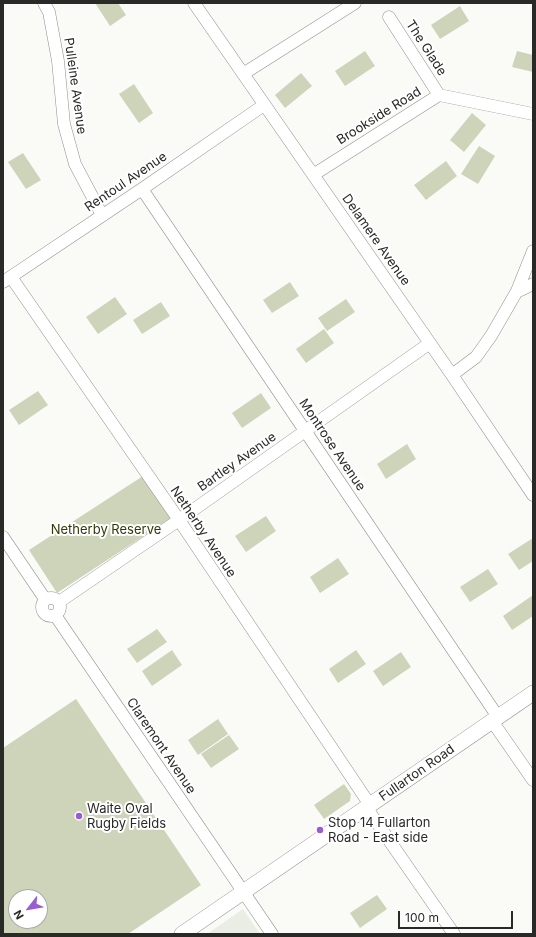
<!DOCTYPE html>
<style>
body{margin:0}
#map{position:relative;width:536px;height:937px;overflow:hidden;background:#fafbf7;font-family:Inter,sans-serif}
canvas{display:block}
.frame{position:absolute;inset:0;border:4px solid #292a28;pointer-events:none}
.north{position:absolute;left:8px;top:889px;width:40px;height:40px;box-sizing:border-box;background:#fff;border:1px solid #a9aaa9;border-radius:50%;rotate:239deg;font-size:11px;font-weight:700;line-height:16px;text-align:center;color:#292a28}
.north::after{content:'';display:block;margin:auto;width:14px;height:18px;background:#995cd3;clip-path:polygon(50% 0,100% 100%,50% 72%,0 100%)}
.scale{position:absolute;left:398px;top:911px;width:115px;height:18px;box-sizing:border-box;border:2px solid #292a28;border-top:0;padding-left:5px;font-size:12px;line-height:14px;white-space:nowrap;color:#292a28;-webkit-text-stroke:3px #fff;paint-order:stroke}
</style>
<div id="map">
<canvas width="536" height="937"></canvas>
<div class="frame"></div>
<div class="north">N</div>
<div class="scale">100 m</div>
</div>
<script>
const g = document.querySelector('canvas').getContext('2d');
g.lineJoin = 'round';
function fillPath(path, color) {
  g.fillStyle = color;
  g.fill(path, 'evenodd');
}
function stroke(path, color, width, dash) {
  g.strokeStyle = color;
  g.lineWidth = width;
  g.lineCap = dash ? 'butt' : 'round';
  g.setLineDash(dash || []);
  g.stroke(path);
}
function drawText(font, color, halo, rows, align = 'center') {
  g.font = font + ' Inter,sans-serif';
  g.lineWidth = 4;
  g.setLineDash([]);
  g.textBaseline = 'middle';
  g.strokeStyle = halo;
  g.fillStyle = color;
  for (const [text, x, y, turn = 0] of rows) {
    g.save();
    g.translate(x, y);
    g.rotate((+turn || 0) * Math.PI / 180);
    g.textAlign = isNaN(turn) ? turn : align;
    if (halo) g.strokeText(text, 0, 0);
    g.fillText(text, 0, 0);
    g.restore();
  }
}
fillPath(new Path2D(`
 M243,909L260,934H207Z`), '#eaede3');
fillPath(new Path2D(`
 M95,3H118L126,15L110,26Z
 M460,6L469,21L440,39L431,25Z
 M365,51L375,66L345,86L335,71Z
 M517,51L533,55V72L512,67Z
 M301,73L312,86L285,108L275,95Z
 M134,84L153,113L139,123L119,94Z
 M472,113L486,125L464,152L450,140Z
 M479,146L495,156L478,184L461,174Z
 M23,153L41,180L26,189L8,162Z
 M446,161L457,176L426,200L414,185Z
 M290,282L299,296L272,313L263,300Z
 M115,297L127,314L98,334L86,317Z
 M346,299L355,312L327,331L318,318Z
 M161,302L170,316L142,334L133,320Z
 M324,329L334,343L306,363L296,349Z
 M38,391L48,405L19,425L9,410Z
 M261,393L271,408L242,428L232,413Z
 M407,444L416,459L386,479L377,464Z
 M143,476L171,518L57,593L29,550Z
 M266,516L276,531L246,552L235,536Z
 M533,538V561L519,570L508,554Z
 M338,558L349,574L320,593L310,577Z
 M488,569L498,584L470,602L460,587Z
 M533,595V616L512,630L503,616Z
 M157,629L167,642L137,663L127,649Z
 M172,650L182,665L152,686L142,671Z
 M356,650L366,664L338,683L329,669Z
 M401,652L411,667L383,686L373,671Z
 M76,699L201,885L128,934H3V748ZM16,897H40V921H16Z
 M218,719L228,734L198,755L188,740Z
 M229,735L239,749L211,768L201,754Z
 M344,784L351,794L350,801L324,819L314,805Z
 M377,895L387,909L360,928L350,913Z`), '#cdd4ba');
const minor = new Path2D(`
 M44,3L49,12L58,61L64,124L75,164L102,215
 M194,3L452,375L533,495
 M389,17L439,95
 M243,74L355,3
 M313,175L439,95L533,114
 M142,189L498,717
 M11,277L179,520L370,805
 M3,282L142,189L264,105
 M517,291L521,290L533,284
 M452,375L476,357L491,336L517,291L533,251
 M3,537L45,599
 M42 607a9 9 0 1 1 18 0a9 9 0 1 1-18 0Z
 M59,602L179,520L430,343
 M55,615L272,934
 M492,721L533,780
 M366,807L454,934`);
const major = new Path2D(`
 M182,934L533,693`);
stroke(minor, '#8f908d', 13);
stroke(major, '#8f908d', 16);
stroke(minor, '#fff', 12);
stroke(major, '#fff', 15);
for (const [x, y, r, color] of [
 [79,816,4,"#995cd3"],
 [320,830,4,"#995cd3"]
]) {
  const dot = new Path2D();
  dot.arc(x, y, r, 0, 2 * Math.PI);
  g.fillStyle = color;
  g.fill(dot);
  stroke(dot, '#fff', 1.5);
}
drawText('13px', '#292a28', '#fff', [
 ["The Glade",426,48,57],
 ["Pulleine Avenue",75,86,82],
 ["Brookside Road",379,116,-32],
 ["Rentoul Avenue",126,182,-34],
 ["Delamere Avenue",376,240,55],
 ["Montrose Avenue",332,445,56],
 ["Bartley Avenue",237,462,-35],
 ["Netherby Avenue",203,532,56],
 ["Claremont Avenue",161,746,56],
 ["Fullarton Road",417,773,-35]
]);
drawText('13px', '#303907', '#fff', [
 ["Netherby Reserve",106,530]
]);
drawText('13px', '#292a28', '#fff', [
 ["Waite Oval",87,809],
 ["Rugby Fields",87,824],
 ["Stop 14 Fullarton",328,823],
 ["Road - East side",328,838]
], 'left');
</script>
